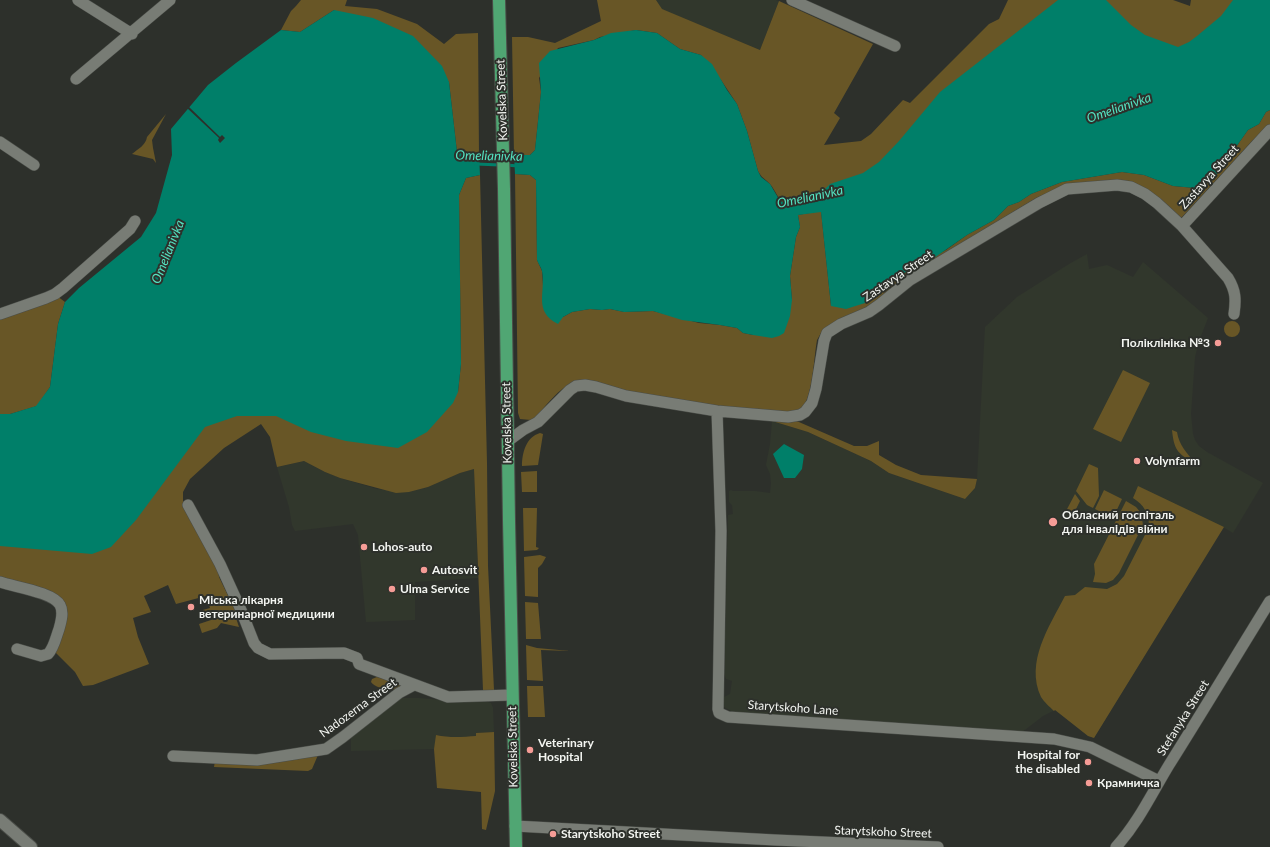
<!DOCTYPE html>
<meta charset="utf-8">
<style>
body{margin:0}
canvas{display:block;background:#2d302b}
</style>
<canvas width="1270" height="847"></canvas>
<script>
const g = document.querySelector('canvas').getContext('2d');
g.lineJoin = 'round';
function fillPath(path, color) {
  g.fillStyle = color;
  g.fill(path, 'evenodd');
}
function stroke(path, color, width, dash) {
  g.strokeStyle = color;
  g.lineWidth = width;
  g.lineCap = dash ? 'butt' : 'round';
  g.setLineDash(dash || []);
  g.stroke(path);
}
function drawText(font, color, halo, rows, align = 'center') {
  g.font = font + ' Lato,sans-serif';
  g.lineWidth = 4;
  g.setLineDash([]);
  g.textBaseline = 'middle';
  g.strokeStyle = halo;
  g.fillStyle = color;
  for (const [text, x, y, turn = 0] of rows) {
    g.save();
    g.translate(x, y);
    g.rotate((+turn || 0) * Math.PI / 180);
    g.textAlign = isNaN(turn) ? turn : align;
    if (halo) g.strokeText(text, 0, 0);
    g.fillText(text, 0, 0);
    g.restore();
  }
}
fillPath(new Path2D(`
 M656,0H776L779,1L760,50L661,9Z
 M1087,254L1089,269L1107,265L1133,277L1143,262L1208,318L1199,341L1195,357L1191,414L1193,434L1195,440L1199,446L1207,452L1263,483L1233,533L1223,527L1094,738L1088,736L1055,710L1043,716L1021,733L733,712L724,707V697L730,694L732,681L726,679L724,674L728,515L733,514L732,505L729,502V491L731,490L733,491H755L770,493L771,483L770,474L766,465L770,444L772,421L808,432L871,461L889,473L965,499L975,488L977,479L985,327L1017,297L1069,264Z
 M304,461L325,472L340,478L377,489L409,492L428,487L460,473L474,469L478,578L415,582V620L366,622L358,535L353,524L295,531L292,525L289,507L277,467Z
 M399,698H419L453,701L482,700L491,703L493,708L494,732L476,733V736L464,737H448L437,735L434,749L351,751V738Z`), '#31372c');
fillPath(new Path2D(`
 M301,0H347L345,6L377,9L417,24L444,44L456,34L478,33L479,155L457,152L449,82L334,10L300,32L281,30L291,11L296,6Z
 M597,0H656L662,9L760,50L779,1L873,44L834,113L840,118L824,145L861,141L871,134L903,100L910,103L989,24L999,19L1008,0H1173L1190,6L1191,0H1244L1195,48L896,154L822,203C809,201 804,206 794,206C778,206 778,192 769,183C765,179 761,177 758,171L747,131L737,104L721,80L701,55L680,49L657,33L636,30L600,37L594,40L558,48L539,78L541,92L535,150L530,155H514L512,37H528L555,43L601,21Z
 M1270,110V126L1252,141L1182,217H1179L1118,182L1066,184L1036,198L907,276L873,303L821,333L817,340C814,356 813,392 804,405C801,410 796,412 791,413L713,408L575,382C558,388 547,405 535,418L531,420L520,419L518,413L515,174L530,175L536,180L537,260L542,271L543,285L563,317L572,312L590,309L602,310L610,309L624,312L653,311L699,323L720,325L737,328L743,333L753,335L792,300L790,276L796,237L800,227L798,215L821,211L831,306L865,303L876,291L894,278L946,250L967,235L994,220L1008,206L1019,202L1031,194L1062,182L1122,172L1144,175L1173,186L1195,188L1205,183L1214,178L1248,130L1259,124L1266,112Z
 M166,114L152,140L153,148L156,163L153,159L132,154C138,149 146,145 147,137Z
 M480,175L487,463L488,566L494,690H483L474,469L460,473L428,487L409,492L396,493L340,478L325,472L304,461L277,467L270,437L261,424L224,448L190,479L183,492V501L185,506L218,566L219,577L235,610L236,618L239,627L221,623L217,628L202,633L199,624L214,619L212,613L201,617L199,611L210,608L206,596L176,604L168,585L144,596L151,612L133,618L138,637L149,664L93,685L83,686L75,672L54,651L64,604L0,580V525L207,399L458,392L461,364L459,195L466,178Z
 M57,296L65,302L58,324L50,387L37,406L10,414H0V318Z
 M1224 329a8 8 0 1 1 16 0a8 8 0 1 1-16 0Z
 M1123,370L1150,383L1121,442L1093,429Z
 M774,417L792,419L854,446H867L879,441V455L896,465L921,475L977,479L975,488L965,499L889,473L871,461L808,432L772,421Z
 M1172,430L1177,432C1179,445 1187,453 1195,463C1177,454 1174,449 1172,430Z
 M540,433L543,434L538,465L522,466C522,453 526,437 540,433Z
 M1089,464L1098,468L1099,496L1093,508L1087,505L1076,491Z
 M537,471V492H522L521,472Z
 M1138,486L1224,527L1094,738L1088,736L1055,710L1054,711C1050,707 1044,702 1041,697C1025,662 1049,627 1065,596L1075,595L1085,587L1107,589L1117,584L1124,576L1149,527C1149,513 1144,505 1133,498Z
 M1104,490L1122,499L1113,518L1095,509Z
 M1075,494L1080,501L1073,515L1066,511Z
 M1126,501L1136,507L1141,513L1143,525L1119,573L1113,580L1106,583L1093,582L1095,574L1094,564Z
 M523,508H537L536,547L539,548L537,550L524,551Z
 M540,555L546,557L542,564L538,568V597L525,596L524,557Z
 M525,602L538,603L541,639H526Z
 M526,645L537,648L570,651L541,650L543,681L527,680Z
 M377,677L398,683L400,685V688C393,692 376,689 371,682L372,679Z
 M527,686H543L545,717H528Z
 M494,732L495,791L486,830L482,829L481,792L437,788L434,749L436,735C450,738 462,737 476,736V733Z
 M318,755L312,769L308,771L214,767L215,761Z`), '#685626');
fillPath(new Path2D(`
 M1058,0H1106L1131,25L1145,35L1178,47L1189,42L1197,36L1221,16L1233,0H1270V110L1266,112L1259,124L1248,130L1214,178L1195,188L1173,186L1144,175L1122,172L1062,182L1031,194L1019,202L1008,206L994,220L967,235L931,260L894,278L876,291L865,303L846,309L831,306L821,212L798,215L800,227L796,237L790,276L792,300L790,316L784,333L779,336L772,338L753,335L743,333L737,328L720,325L682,320L653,311L624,312L610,309L602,310L590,309L572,312L563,317L558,324C533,311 546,293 542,271C541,267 538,263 537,260L536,180L530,175L515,174L514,155H530L535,150L541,92L539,63L550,51L594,40L611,33L636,30L657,33L680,49L701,55L712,64L727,90L737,104L747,131L758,171L761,177L770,184L780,201L793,206L820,200L821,193L830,184L863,173L879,162L899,141L940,92Z
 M334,10L373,18L413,36L442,66L449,82L457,152L479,155L480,175L466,178L459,195L461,364L458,392L453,403L427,432L398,448L346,441L311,432L276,416H237L205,427L136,520L111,547L92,554L0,546V414H10L36,406L50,387L58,324L65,302L79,288L141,237L156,213L172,155L171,129L208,85L236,63L281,30L300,32Z
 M784,444L804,455L802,469L795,478H784L773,454Z`), '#007f69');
fillPath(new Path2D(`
 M188,106L220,137L222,135L225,138L220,143L218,140L219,138L186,107Z`), '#2d302b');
stroke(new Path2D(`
 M476,164L500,165
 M506,165L518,166`), '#007f69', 3);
const street = new Path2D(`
 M78,0L132,34
 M792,0L895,46
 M76,79L170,0
 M0,142L34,165
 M1182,226L1270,130
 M0,314L46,298L55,294L63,288L130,229L135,221
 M717,411L721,531L718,709L719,713L728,717L1054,739L1090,747L1159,781
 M508,441L523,430L538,422L570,390L576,386L585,385L596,387L626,396L717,411L788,417L800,415L805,412L812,403L816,389L824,341L827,333L841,324L869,312L879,305L910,280L1039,203L1067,189L1117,185L1131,187L1145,194L1157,203L1182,226L1228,278C1236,291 1236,300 1234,314
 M188,505L220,564L241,610L254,643L258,648L270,654L344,653L357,658L359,664L448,697L512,695
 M0,582C14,587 53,592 60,605C64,612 61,622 59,629C56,637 54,648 48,654L41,656L17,649
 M173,756L257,760L326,749L343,737L399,693L414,685
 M515,826L775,840L938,847
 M1116,847C1138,823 1152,793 1169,765C1203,711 1236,656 1270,601`);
const secondary = new Path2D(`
 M0,820L31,847`);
const primary = new Path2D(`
 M499,0L504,189L509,521L516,847`);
stroke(street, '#4a4d48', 12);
stroke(secondary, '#4a4d48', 14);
stroke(primary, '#4a4d48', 14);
stroke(street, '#787c75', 11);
stroke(secondary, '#787c75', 12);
stroke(primary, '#50a673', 12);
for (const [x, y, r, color] of [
 [1218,343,4,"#f59c96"],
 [1137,461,4,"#f59c96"],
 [1053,522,5,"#f59c96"],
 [364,547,4,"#f59c96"],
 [424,570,4,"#f59c96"],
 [392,589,4,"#f59c96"],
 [191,607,4,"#f59c96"],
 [530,750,4,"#f59c96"],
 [1088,762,4,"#f59c96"],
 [1089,783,4,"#f59c96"],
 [553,834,4,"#f59c96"]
]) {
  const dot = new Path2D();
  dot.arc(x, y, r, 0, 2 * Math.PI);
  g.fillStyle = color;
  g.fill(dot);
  stroke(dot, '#2d302b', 1.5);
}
drawText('12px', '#f3f5f1', '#2d302b', [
 ["Kovelska Street",502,100,-92],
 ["Zastavya Street",1209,177,-48],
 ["Zastavya Street",898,276,-34],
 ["Kovelska Street",507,423,-91],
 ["Nadozerna Street",358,708,-36],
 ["Starytskoho Lane",793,708,4],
 ["Stefanyka Street",1183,718,-58],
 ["Kovelska Street",513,747,-91],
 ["Starytskoho Street",883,832,2]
]);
drawText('bold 12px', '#f3f5f1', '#2d302b', [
 ["Поліклініка №3",1210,343,"right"],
 ["Volynfarm",1145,461],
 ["Обласний госпіталь",1062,515],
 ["для інвалідів війни",1062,529],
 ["Lohos-auto",372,547],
 ["Autosvit",432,570],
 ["Ulma Service",400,589],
 ["Міська лікарня",199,600],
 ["ветеринарної медицини",199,614],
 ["Veterinary",538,743],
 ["Hospital",538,757],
 ["Hospital for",1080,755,"right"],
 ["the disabled",1080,769,"right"],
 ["Крамничка",1097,783],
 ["Starytskoho Street",561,834]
], 'left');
drawText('italic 13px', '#54e2c1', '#2d302b', [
 ["Omelianivka",1119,108,-19],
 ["Omelianivka",489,156,1],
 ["Omelianivka",810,197,-12],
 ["Omelianivka",168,252,-68]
]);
</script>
